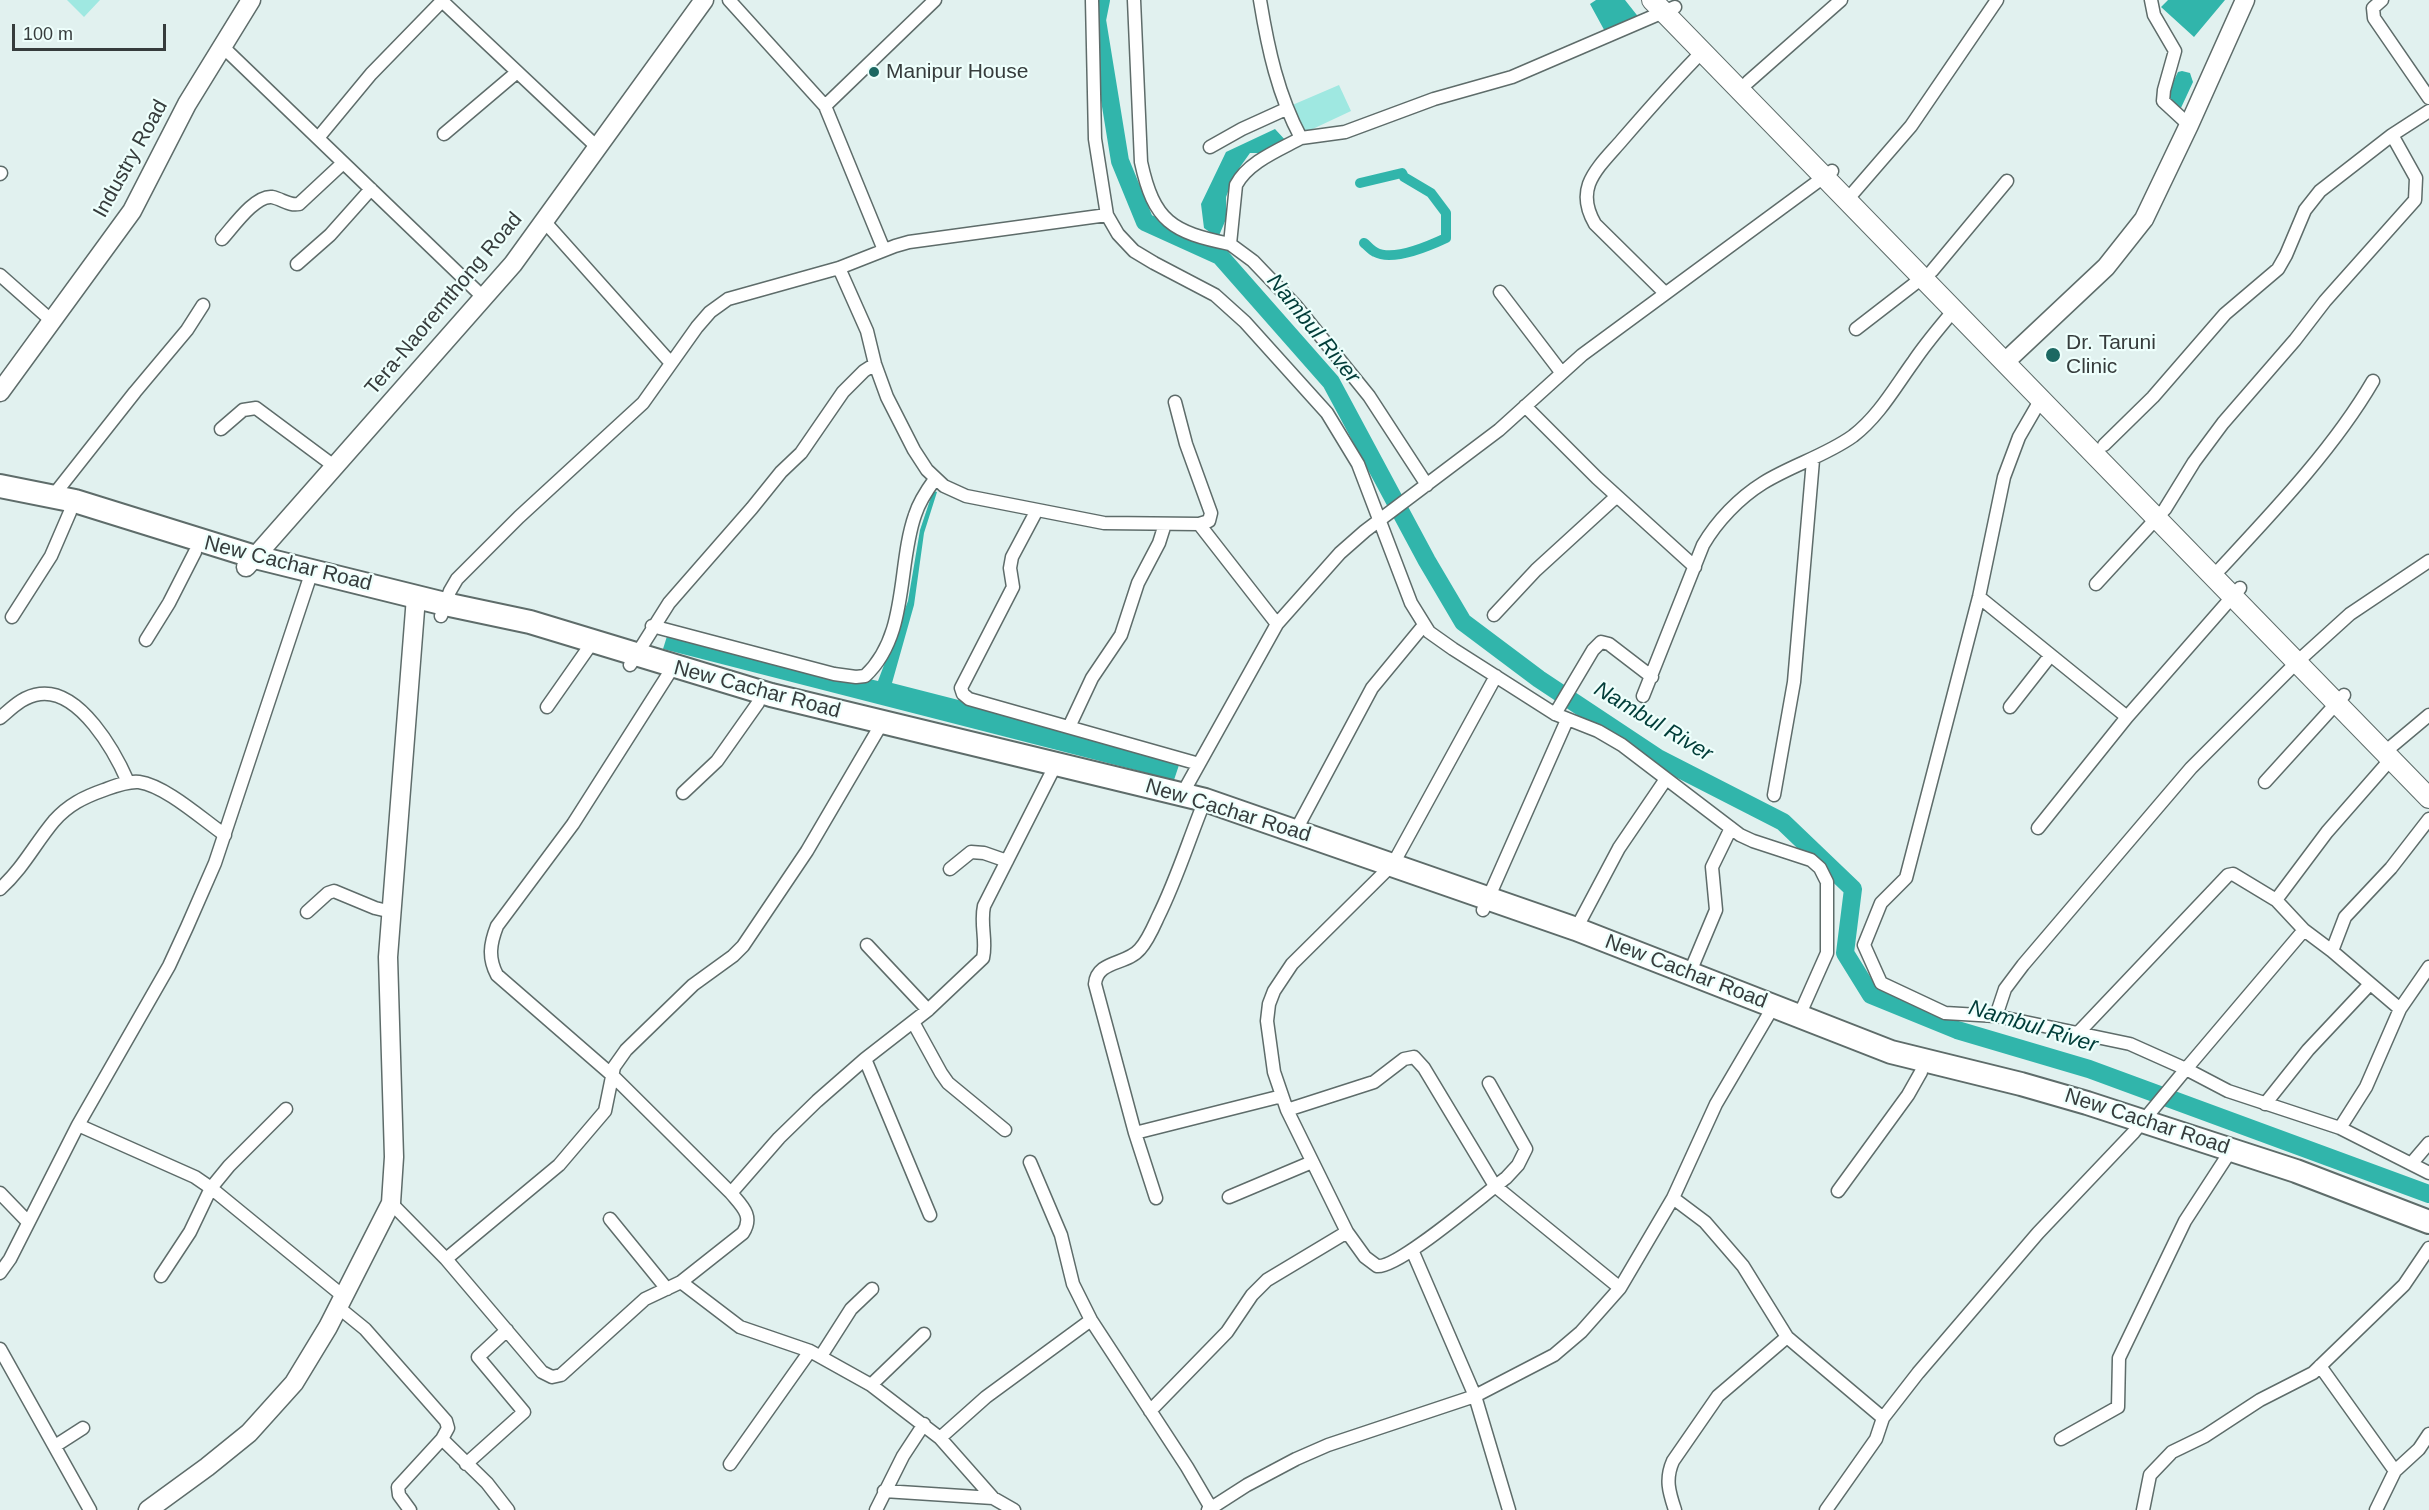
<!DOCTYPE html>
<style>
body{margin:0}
#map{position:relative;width:2429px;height:1510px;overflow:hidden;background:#e1f1ef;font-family:Helvetica,sans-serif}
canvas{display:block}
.scale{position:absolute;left:12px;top:24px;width:154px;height:27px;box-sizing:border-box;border:3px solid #363c3c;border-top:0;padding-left:8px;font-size:18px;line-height:21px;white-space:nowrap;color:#363c3c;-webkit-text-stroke:4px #eefffc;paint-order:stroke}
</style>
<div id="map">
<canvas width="2429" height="1510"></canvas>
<div class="scale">100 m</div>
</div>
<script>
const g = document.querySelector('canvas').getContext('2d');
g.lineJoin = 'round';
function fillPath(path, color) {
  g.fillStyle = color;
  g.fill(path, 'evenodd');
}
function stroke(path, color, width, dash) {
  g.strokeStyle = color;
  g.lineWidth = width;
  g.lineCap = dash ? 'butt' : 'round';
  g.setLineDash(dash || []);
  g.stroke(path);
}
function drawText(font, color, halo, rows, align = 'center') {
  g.font = font + ' Helvetica,sans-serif';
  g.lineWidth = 4.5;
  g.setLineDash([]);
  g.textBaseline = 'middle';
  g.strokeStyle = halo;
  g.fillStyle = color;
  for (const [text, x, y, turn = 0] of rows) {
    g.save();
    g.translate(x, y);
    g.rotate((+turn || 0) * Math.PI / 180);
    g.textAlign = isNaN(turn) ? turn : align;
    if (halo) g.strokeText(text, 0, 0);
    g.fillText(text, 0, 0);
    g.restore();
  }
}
fillPath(new Path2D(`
 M67,0H100L84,17Z
 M1339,85L1351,111L1302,134L1290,106Z`), '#9fe8e1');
fillPath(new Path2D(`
 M1596,0H1625L1640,19L1608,37L1590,4Z
 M2168,0H2225L2194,37L2161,7Z
 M2182,71L2190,73L2193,82L2180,110L2167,94L2178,72Z
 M1275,129L1287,142L1268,153H1250L1235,174L1226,197V219L1218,238L1204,228L1201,204L1226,152Z
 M933,491L937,492L924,533L914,605L892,683L1068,728L1180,762L1174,780L663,649L668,633L878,681L908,601L920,530Z`), '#31b5ab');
stroke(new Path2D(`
 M1360,183L1402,173L1404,177L1431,193L1446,213V238C1429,246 1393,262 1375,252C1371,250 1367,245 1364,243`), '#31b5ab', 10);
stroke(new Path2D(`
 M1101,0L1097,20L1120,161L1145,222L1220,256L1331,382L1427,561L1463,622L1539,679L1658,758L1783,822L1853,889L1845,953L1871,995L1957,1030L2089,1069L2429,1194`), '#31b5ab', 18);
const street = new Path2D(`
 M729,0L825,106L884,250
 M1092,0L1095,139L1107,215L1118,234L1134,251L1154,263L1215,295L1245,322L1327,413L1358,464L1411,603L1429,632L1453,649L1555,714L1598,731L1622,745L1740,835L1753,841L1811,860L1820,868L1827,882V953L1799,1016
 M1134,0L1141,162C1154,222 1172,232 1230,244
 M1260,0C1268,49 1278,95 1301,138L1345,132L1434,99L1512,77L1675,7
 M2151,0L2154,15L2175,51L2164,90L2163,101L2189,125
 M2382,0L2373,8L2374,18L2429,98
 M442,1L597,147
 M222,46L484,298
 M1748,82L1841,0
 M825,106L935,0
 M444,134L516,73
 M318,138L371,74L443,0
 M1301,138C1279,150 1248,162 1236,185L1230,244L1253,261L1296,306L1369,396L1427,485
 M1210,147L1242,129L1286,109
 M0,174L1,173
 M1853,193L1911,126L1997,0
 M544,221L670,362
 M222,239C233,227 255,195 272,197C282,199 289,206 299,204L343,163
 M297,264L330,235L371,189
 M839,268L867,331L875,364L887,397L914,450L927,470L944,486L966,496L1104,523L1199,524L1277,624
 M1932,271L2007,181
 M0,275L53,322
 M1500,292L1561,372
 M1665,293L1595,224C1588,212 1584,198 1589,184C1595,168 1611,153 1622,140C1648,110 1674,80 1702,52
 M1856,329L1922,278
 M2041,399L2019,437L2004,477L1979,597L1906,878L1881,903L1864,945L1881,983L1945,1013L1996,1016L2130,1044L2186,1069L2304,930L2276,900L2327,832L2390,760
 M1175,402L1186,444L1211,513L1209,521L1199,524
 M1525,406L1597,478L1695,567
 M221,429L243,410L256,408L334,466
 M2104,445L2153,397L2225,314L2278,269L2286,255L2305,210L2320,191L2392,135
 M53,496L135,392L187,330L203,305
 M1037,510L1012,557L1010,568L1013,587L961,688L963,694L969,699L1199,764
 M2220,569C2273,512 2334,448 2373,381
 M2096,584L2165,509L2194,462L2223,423L2295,340L2325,301L2415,200L2416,178L2392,135L2429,111
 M1979,597L2127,717L2038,828
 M1494,615L1536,570L1617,496
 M441,616L450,591L457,579L519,517L643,403L697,327L710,312L728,299L839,268L895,246L909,242L1107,215
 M12,617L51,556L70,512
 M652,626L834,674L856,677L865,676C909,635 897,566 915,515C919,502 927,490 935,479
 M146,640L169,603L195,552
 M630,665L669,603L752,508L781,472L801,453L843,392L864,371L875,364
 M673,667L573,824L497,926C490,944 488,958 497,975L612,1075L731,1193L779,1138L817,1101L865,1059L928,1010L983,958C987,941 980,924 984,906L1056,764
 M1643,696L1703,545C1717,521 1739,498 1763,483C1792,465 1825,456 1853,436C1879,416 1895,387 1914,361C1926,343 1940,327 1954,310
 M547,707L594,640
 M2010,707L2050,656
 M1555,714L1593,650L1601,642L1609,644L1652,677
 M2127,717L2240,588
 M0,718C12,708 23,696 40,694C80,689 115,752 128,782
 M1069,727L1092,678L1121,635L1138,583L1159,543L1165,524
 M2392,746L2429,715
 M2265,782L2344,695
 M683,793L717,761L758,703
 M1774,795L1794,682L1813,460
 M1180,798L1277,624L1340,553L1365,531L1499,430L1582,355L1832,171
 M2429,819L2391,868L2345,917L2332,951L2400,1009L2429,967
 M1296,830L1372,688L1424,625
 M950,869L971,852L984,853L1007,861
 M0,889C24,867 34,845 54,821C68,805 84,797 104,790C115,786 127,781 139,782C166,786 202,819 225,835
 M1483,910L1567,720
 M307,912L328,893L334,891L375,908L392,912
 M1576,929L1619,848L1666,779
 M2304,930L2332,951
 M867,945L928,1010
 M1690,972L1716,910L1712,867L1731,828
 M1996,1016L2005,989L2023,965L2191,768L2297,662L2350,614L2429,561
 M913,1022L941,1073L948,1083L1005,1130
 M2078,1033L2228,875L2233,874L2276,900
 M865,1059L930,1215
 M1489,1083L1526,1149L1518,1165L1506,1178C1484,1194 1398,1269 1377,1266L1365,1257L1347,1232L1287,1110L1274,1072L1267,1021L1269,1004L1274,991L1292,964L1393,864L1496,676
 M2265,1104L2308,1050L2370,984
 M1287,1110L1374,1082L1404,1059L1414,1057L1424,1068L1495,1186L1620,1288
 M78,1125L195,1177L211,1188L343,1296
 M2340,1128L2429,1173
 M1135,1133L1095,984C1097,960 1127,965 1140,949C1148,940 1153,928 1158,917C1177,879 1189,839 1205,800
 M1030,1162L1061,1235L1073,1284L1091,1320L1187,1467L1211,1508
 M2411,1164L2429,1143
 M1838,1191L1908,1095L1921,1072
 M0,1193L28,1222
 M1229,1197L1312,1162
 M1156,1198L1135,1133L1282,1096
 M1673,1198L1705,1222L1743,1266L1787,1337L1883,1418
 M391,1203L446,1259L542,1372L552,1377L561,1375L645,1299L681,1282L740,1327L810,1351L871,1385L940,1438L993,1498L1014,1510
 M610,1219L667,1289
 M1412,1250L1475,1396L1509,1510
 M446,1259L559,1165L605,1111L614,1067L626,1050L693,985L733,956L743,946L807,851L882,723
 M0,1273L10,1259L78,1125L169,966L187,927L215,863L312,571
 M161,1276L190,1232L211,1188L229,1166L286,1109
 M681,1282L743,1233C754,1216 742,1206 731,1193
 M338,1307L365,1329L446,1421L448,1428L442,1439L398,1487L399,1495L410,1510
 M0,1349L90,1510
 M821,1356L851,1309L872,1289
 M2320,1366L2395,1471L2419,1449L2429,1434
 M871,1385L924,1334
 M1150,1411L1227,1332L1252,1295L1267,1280L1347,1232
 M940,1438L986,1397L1091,1320
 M442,1439L487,1483L508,1510
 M2061,1439L2118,1407L2119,1358L2185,1221L2226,1158
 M55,1446L83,1428
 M466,1464L524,1412L478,1357L507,1330
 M730,1464L810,1351
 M884,1491L993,1498
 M876,1510L903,1456L924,1424
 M1208,1510L1247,1485L1296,1459L1328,1445L1475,1396L1554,1355L1581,1332L1620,1288L1673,1198L1716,1104L1773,1007
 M1675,1510C1669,1492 1665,1479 1673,1461L1718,1396L1787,1337
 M1826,1510L1876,1439L1883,1418L1918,1373L2038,1233L2134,1132L2186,1069L2228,1091L2340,1128L2366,1087L2400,1009
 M2143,1510L2150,1475L2172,1452L2205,1436L2260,1400L2313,1373L2404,1285L2429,1248
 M2376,1510L2395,1471`);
const secondary = new Path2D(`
 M2005,362L2106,267L2144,219L2189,125L2245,0
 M0,392L132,211L187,104L251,0
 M246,567L513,264L704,0
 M148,1510L207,1467L249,1433L294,1383L328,1327L391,1203L394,1157L388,957L416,597`);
const primary = new Path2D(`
 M1652,0L2429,798`);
const highway = new Path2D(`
 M0,486L75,501L255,557L445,604L530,622L771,695L1205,800L1576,929L1891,1052L2021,1084L2087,1103L2296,1171L2429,1222`);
stroke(street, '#5e6c6a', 15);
stroke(secondary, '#5e6c6a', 21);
stroke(primary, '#5e6c6a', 22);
stroke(highway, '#5e6c6a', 26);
stroke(street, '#fff', 12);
stroke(secondary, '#fff', 18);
stroke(primary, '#fff', 20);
stroke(highway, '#fff', 22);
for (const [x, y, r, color] of [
 [874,72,6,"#1c6862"],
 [2053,355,8,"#1c6862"]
]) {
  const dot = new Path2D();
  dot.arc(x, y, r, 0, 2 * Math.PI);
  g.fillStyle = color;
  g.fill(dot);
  stroke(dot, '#eefffc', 2);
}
drawText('21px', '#363c3c', '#eefffc', [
 ["Manipur House",886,72],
 ["Dr. Taruni",2066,343],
 ["Clinic",2066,367]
], 'left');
drawText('21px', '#363c3c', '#eefffc', [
 ["Industry Road",131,159,-61],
 ["Tera-Naoremthong Road",444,304,-50],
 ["New Cachar Road",288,564,14],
 ["New Cachar Road",757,690,15],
 ["New Cachar Road",1228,811,17],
 ["New Cachar Road",1686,972,21],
 ["New Cachar Road",2147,1122,18]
]);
drawText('italic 22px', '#003c38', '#eefffc', [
 ["Nambul River",1313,329,51],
 ["Nambul River",1653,722,31],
 ["Nambul River",2033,1027,17]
]);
</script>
